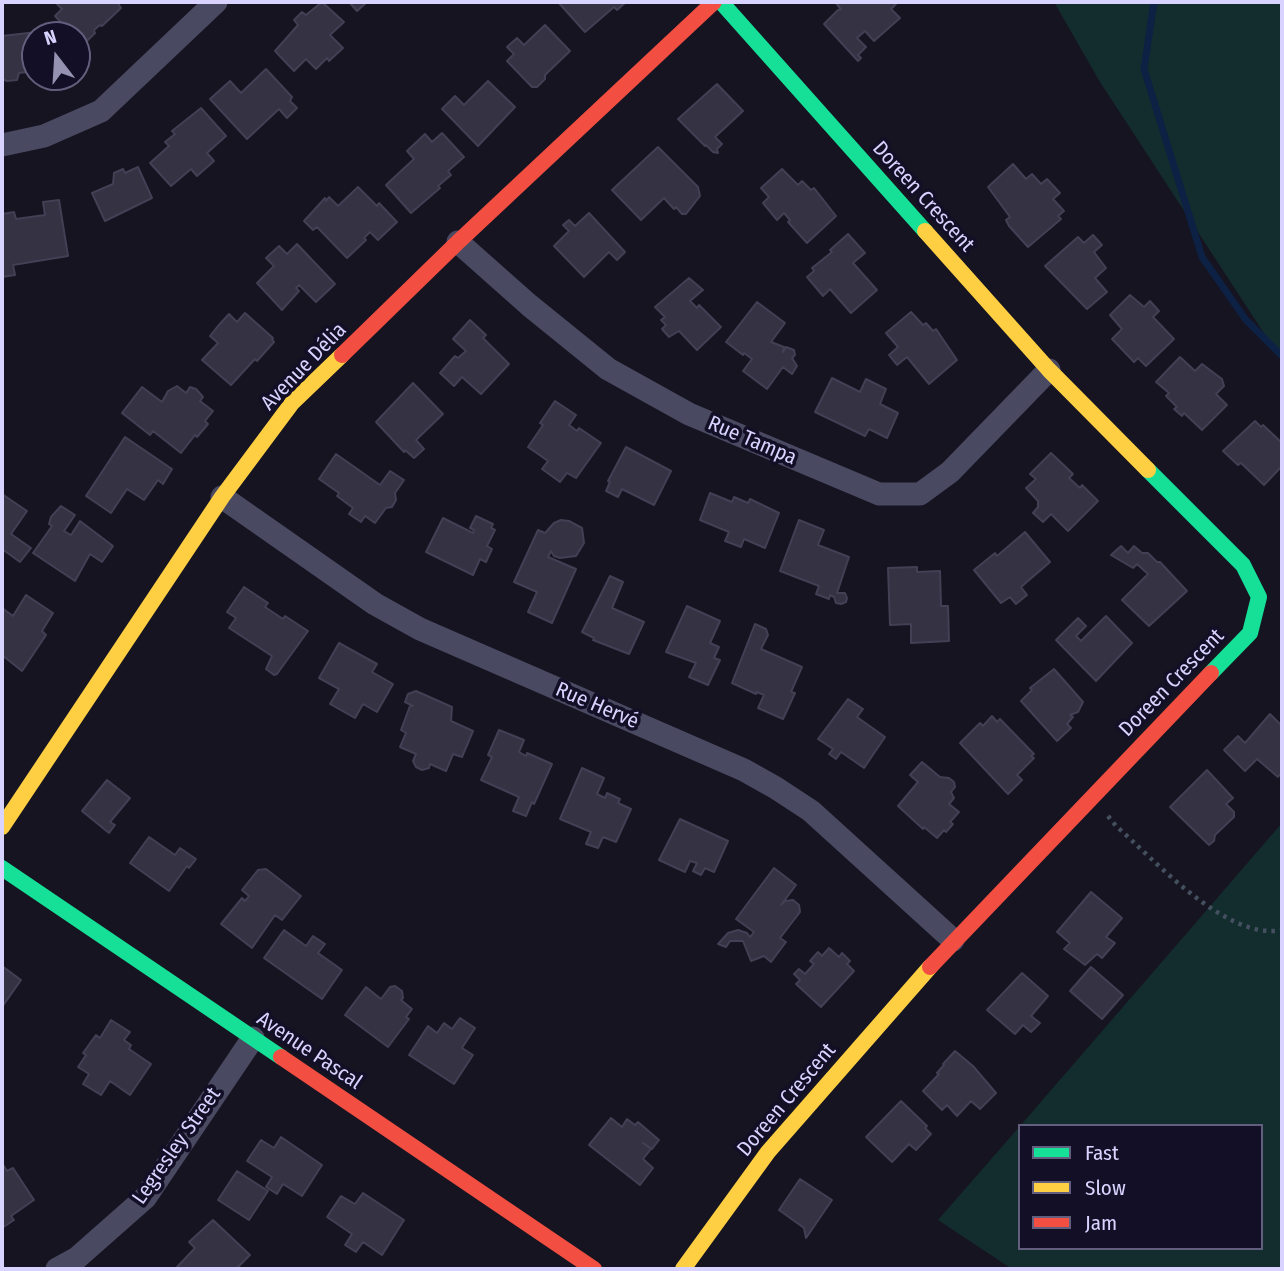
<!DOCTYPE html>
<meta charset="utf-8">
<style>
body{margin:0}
#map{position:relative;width:1284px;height:1271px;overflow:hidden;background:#161421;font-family:"Fira Sans Condensed",sans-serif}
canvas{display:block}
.frame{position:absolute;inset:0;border:4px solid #d9d4ff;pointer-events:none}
.legend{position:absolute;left:1018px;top:1124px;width:245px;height:126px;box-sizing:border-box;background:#130f26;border:2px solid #625e7d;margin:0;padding:9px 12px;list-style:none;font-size:21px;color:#d9d4ff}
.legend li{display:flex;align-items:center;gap:14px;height:35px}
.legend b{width:35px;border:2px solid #625e7d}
.north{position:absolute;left:21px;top:21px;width:70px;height:70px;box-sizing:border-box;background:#130f26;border:2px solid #625e7d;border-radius:50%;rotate:343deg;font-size:19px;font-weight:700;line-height:28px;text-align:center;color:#d9d4ff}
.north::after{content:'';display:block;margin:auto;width:24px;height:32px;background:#9591b1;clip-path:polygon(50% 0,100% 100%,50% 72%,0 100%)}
</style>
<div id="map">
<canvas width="1284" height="1271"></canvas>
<div class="frame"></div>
<ul class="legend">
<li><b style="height:9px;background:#16e098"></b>Fast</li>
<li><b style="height:9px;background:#ffcf43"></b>Slow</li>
<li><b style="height:9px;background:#f24e42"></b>Jam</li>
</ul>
<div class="north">N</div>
</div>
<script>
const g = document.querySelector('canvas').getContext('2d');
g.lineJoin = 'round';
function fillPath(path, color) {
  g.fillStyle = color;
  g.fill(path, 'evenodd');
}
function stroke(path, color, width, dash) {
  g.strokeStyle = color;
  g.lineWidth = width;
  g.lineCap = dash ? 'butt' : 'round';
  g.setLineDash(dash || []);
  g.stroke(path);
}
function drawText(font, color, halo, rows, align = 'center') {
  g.font = font + ' "Fira Sans Condensed",sans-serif';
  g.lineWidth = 7;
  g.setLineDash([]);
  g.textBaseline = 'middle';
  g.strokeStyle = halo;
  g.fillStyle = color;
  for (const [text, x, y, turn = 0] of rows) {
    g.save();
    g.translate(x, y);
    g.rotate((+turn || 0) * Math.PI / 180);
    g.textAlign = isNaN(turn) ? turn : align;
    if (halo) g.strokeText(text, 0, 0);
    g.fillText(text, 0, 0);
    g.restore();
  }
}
fillPath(new Path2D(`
 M1054,2H1282V361L1100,82Z
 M1282,823V1269H1012L938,1220L1020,1126V1248H1261V1126H1020Z`), '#132c2d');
stroke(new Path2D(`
 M1154,2L1144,69L1202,257L1246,320L1282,356`), '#0d2144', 7);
const building = new Path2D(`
 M55,2H117L121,8L102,26L100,25L94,30L95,33L85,43H80L77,35H73L55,16L62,9Z
 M322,2L344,22L330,35L343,48L329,61L327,58L316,69L306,59L294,71L275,51L298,25L294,20L302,12L306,15Z
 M349,2H367L357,11Z
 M558,2H626L617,10L614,7L585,32Z
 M835,2H898L891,9L900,18L874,41L865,31L857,38L866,47L858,55L861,58L858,61L824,24L838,10L841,9Z
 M545,25L570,51L545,75V79L537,87H532L507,61L514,54L507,47L517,38L524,45Z
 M37,32L35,71L19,73L17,80L7,81L2,79V36Z
 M266,69L292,97L290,101L297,108L287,118L279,109L247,139L210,99L230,81L241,93Z
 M488,81L515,107L478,146L442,109L455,96L464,105Z
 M717,84L743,111L715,137L722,144L717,149L718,153L713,152L706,145L705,146L678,119Z
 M201,108L226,136L207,153L214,161L197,176L191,169L171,186L150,163L169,146L165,142L175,134L172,131Z
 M442,133L464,157L448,171L451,175L438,186L440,188L411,213L386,185L414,159L407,151L425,134L432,142Z
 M658,147L698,187L700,196L686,214H682L676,207L674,209L664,198L641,220L612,190Z
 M1013,164L1026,179L1032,174L1041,184L1047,179L1060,193L1053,199L1064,211L1058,216L1061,219L1028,247L1009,226L1006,220L1010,217L988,187Z
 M138,167L152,198L105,221L92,193L113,184L114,173L123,169L125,173Z
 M782,169L798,185L802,181L811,190L814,188L836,216L807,243L788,222L790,220L784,213L777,220L763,203L769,197L761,188Z
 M358,187L377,206L379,203L397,222L378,240L370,232L364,238L366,240L347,258L317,227L313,230L304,221L325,198L326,201L329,197L338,206Z
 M59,200L68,256L13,265L15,275L2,277V214L14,212L16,219L45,215L43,202Z
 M589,213L625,252L617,260L609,252L584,277L554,246L569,231L563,225L569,220L575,226Z
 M848,234L865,253L853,263L877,290L851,313L830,289L823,296L807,277L814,271L812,268L832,252L830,250Z
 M1093,235L1102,245L1094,252L1106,268L1095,278L1107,292L1087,309L1045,266L1078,237L1084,243Z
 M297,244L335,284L316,302L299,285L296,288L299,291L282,310L257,283L274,266L266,258L279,246L287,254Z
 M689,278L703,290L690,301L697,308L699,305L721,327L697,350L679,331L669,337L662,329L666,325L661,320L665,317L655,307Z
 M1130,295L1144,307L1150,301L1159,311L1153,317L1174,339L1146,366L1138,358L1134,362L1112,339L1122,329L1110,315Z
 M757,302L785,323L771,342L784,347L783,352L786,347L794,350L795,355L792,358L797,366L792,374L783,367L767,389L743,371L752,359L744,353L743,355L726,342Z
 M911,312L923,325L926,323L933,331L936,329L957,360L929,384L907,357L897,365L889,355L898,347L886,333Z
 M245,313L273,338L272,339L274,342L257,361L255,359L231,385L202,360L218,343L210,336L218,326L229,314L237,322Z
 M470,320L486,335L483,338L509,364L481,394L462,377L454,386L440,373L455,356L458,358L466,351L453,339Z
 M1180,357L1195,371L1202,364L1222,379L1224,386L1216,394L1227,405L1202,430L1184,413L1182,416L1174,409L1177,407L1166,396L1169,393L1156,382Z
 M832,378L860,392L866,379L886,389L880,404L898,413L887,438L869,429L865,436L815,412Z
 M413,383L443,414L416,440L424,449L414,458L405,450L404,452L376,422Z
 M177,386L186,393L190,387L196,389L203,397L200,401L213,411L205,421L208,424L197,437L195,435L181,453L153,431L150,435L122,413L142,387L162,402L168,391Z
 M555,401L576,415L569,425L577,431L579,428L601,443L576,478L567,473L560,482L542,469L548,461L528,447L543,425L540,423Z
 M1255,421L1261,427L1263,425L1282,443V466L1264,485L1241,463L1238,465L1223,451Z
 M125,437L172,469L163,484L158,480L144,500L127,489L111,513L86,496Z
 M626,447L671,471L654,505L622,489L618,497L606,491L610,482L608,481Z
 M1051,453L1073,474L1069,478L1080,488L1082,485L1098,501L1068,531L1051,514L1043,522L1033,513L1038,507V501L1026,488L1036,479L1030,474Z
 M336,454L380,485L390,471L404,480L395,493L396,500L392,507L386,508L375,523L365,516L361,522L349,514L353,508L337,496L339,493L319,479Z
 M710,493L732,502L734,497L748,503L750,499L779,513L765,548L744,539L741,547L725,541L729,532L700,520Z
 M2,494L27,511L11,534L31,548L20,562L2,549Z
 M61,506L75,515L64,531L71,535L80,521L113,546L102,562L90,554L75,581L33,553L52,526L49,524L51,517Z
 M476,516L493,524L491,528L495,530L487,546L492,549L486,562L480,559L473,575L426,552L443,518L473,533L474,530L470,528Z
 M561,520L569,521L582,528L584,543L576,556L560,558L554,556L551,551L548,557L576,569L552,623L528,612L537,592L514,582L538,530L545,533L554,523Z
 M799,520L824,530L818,545L849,557L837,593H845L847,598L846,602L841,604L836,603L834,597L830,595L829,599L816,594L819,586L780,571Z
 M1025,532L1050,562L1021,587L1027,595L1016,604L1010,597L1001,603L974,570L995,553L997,556Z
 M1121,546L1128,553L1134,546L1142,553H1148L1157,562H1160L1187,591L1149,626L1122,600L1148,574L1137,564L1133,568L1111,555Z
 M917,567V572L940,571L941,606H948L949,641L911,643V624L890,625L888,568Z
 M610,576L623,582L612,608L644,622L629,654L593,640L594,638L582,632Z
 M244,587L268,603L265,607L283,619L285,616L308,631L277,674L274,675L266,669L272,656L229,628L236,618L227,612Z
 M26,595L53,613L42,631L46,635L22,671L2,655V608L13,616Z
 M687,606L720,621L710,643L719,647L714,658L720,660L708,685L689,677L696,663L666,652Z
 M1106,616L1132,643L1096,681L1056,640L1078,618L1086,626L1076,636L1081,641Z
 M755,624L766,629L768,635L761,649L802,667L791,692L795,693L783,719L758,708L764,695L757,692L756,694L732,683Z
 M339,643L377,664L372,672L393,684L377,712L363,704L355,718L330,704L339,689L319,678Z
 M1054,669L1083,702L1078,712L1070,715L1073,717L1067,724L1071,728L1057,741L1021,701L1032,690L1030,688Z
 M416,691L452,707L451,721L473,731L462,757L453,754L446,771L430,764L429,768L422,770L416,767L413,761L416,754L400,747L406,733L401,730L410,706H413L405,702L408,694Z
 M848,699L863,709L857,717L885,737L864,768L841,752L836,759L829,754L833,749L818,739Z
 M1270,714L1282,726V772L1278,777L1257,759L1245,771L1224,750L1238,736L1245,743Z
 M992,716L997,722L1000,719L1034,754L1031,756L1034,758L1017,775L1022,780L1008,794L960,743L980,723L983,726Z
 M499,730L524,740L519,752L526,756L527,753L552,764L534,804L532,802L526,816L513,811L519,797L481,780L492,757L488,755Z
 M922,762L940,777L949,778L954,782L955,787L951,792L954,798L949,804L959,812L950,822L953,824L946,832L944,830L937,838L924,827L923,829L898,806L918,782L910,775Z
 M582,768L604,778L597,794L605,798L607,793L620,799L618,803L631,809L616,842L603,837L598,848L586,844L591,832L560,819Z
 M1207,770L1233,798L1226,804L1234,812V817L1215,835L1214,841L1209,845L1170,807Z
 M107,780L130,798L110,822L115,825L109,833L82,811Z
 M680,819L728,841L714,872L705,868L701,875L693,871L697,863L690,861L685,872L659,860Z
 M149,837L175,855L180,848L196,859L189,868L187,866L169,891L130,863Z
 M774,868L796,885L781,905L785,901L793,900L799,905L800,912L780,938L786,942L771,962L764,956L751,961L743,941H730L726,947L718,944L728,933L738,930L747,933L750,937L754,932L736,919Z
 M266,869L301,896L282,920L275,915L252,948L221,924L242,898L245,901L249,896L242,890L258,870Z
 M1091,892L1122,918L1106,937L1115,943L1102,958L1097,954L1085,965L1064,949L1070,943L1057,932Z
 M284,930L306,946L313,936L325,944L318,953L342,970L322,999L264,958Z
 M829,948L839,957L842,953L850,961L847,964L854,971L821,1007L796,984L800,980L794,974L799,969L805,974L814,964L810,961L818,952L822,956Z
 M2,966L21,980L2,1007Z
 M1091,967L1123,995L1102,1019L1070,991Z
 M1022,973L1048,996L1031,1016L1040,1023L1031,1032L1023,1025L1015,1034L987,1010Z
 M395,986L402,991L403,998L401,1000L412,1009L406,1017L409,1019L388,1047L345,1015L366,987L381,999L390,987Z
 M460,1018L475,1028L462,1048L473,1055L454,1084L409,1055L428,1026L437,1033L444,1023L452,1029Z
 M111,1020L130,1032L124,1040L131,1045L129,1049L151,1064L130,1095L110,1081L101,1095L83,1084L89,1074L78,1067L86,1055L83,1053L96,1035L100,1038Z
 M955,1051L973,1066L996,1093L980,1109L971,1101L957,1116L947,1105L942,1110L923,1091L939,1074L937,1073L944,1065L943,1064Z
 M901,1101L927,1126L925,1128L931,1134L916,1150L909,1144L892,1162L866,1137Z
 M611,1118L622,1127L627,1119L635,1125L638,1122L659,1140L652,1149L643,1143L651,1149L643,1159L653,1168L640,1185L589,1145Z
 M281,1137L322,1165L302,1196L283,1184L277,1194L266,1187L272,1177L247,1161L261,1140L274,1148Z
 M2,1163L7,1171L13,1168L34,1200L11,1216L14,1220L2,1228Z
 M237,1171L268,1191L249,1220L218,1200Z
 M800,1179L832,1200L806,1238L804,1228L779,1210Z
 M363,1193L404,1220L382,1255L363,1242L356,1252L345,1245L352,1234L327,1217L341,1196L355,1204Z
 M213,1220L250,1255L238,1267L240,1269H179L177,1267L195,1248L189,1242Z`);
fillPath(building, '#343243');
stroke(building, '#433f54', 2);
stroke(new Path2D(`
 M1108,816L1116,826C1155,860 1226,941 1282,930`), '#44505f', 4.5, [3.5, 5]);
stroke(new Path2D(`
 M2,145L44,136L101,111L216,2
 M458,242L529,305L608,369L689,414L879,494H920L950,472L1049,370
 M222,497L375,604L420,629L744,770L776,788L811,811L953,940
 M57,1269L77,1258L145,1198L253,1038`), '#4a4962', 23);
stroke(new Path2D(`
 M721,2L925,231
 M1148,470L1243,565L1259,597L1250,633L1211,673
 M2,868L281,1057`), '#16e098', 16);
stroke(new Path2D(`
 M925,231L1049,370L1148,470
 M2,827L222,497L292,403L342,355
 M683,1269L768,1152L930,967`), '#ffcf43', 16);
stroke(new Path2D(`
 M342,355L458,242L714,2
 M930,967L1211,673
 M281,1057L594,1269`), '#f24e42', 16);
drawText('21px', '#d9d4ff', '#130f26', [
 ["Doreen Crescent",923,197,48],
 ["Avenue Délia",304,367,-46],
 ["Rue Tampa",752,441,23],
 ["Doreen Crescent",1172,683,-46],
 ["Rue Hervé",597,706,23],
 ["Avenue Pascal",309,1051,34],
 ["Doreen Crescent",787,1100,-50],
 ["Legresley Street",177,1146,-55]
]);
</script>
